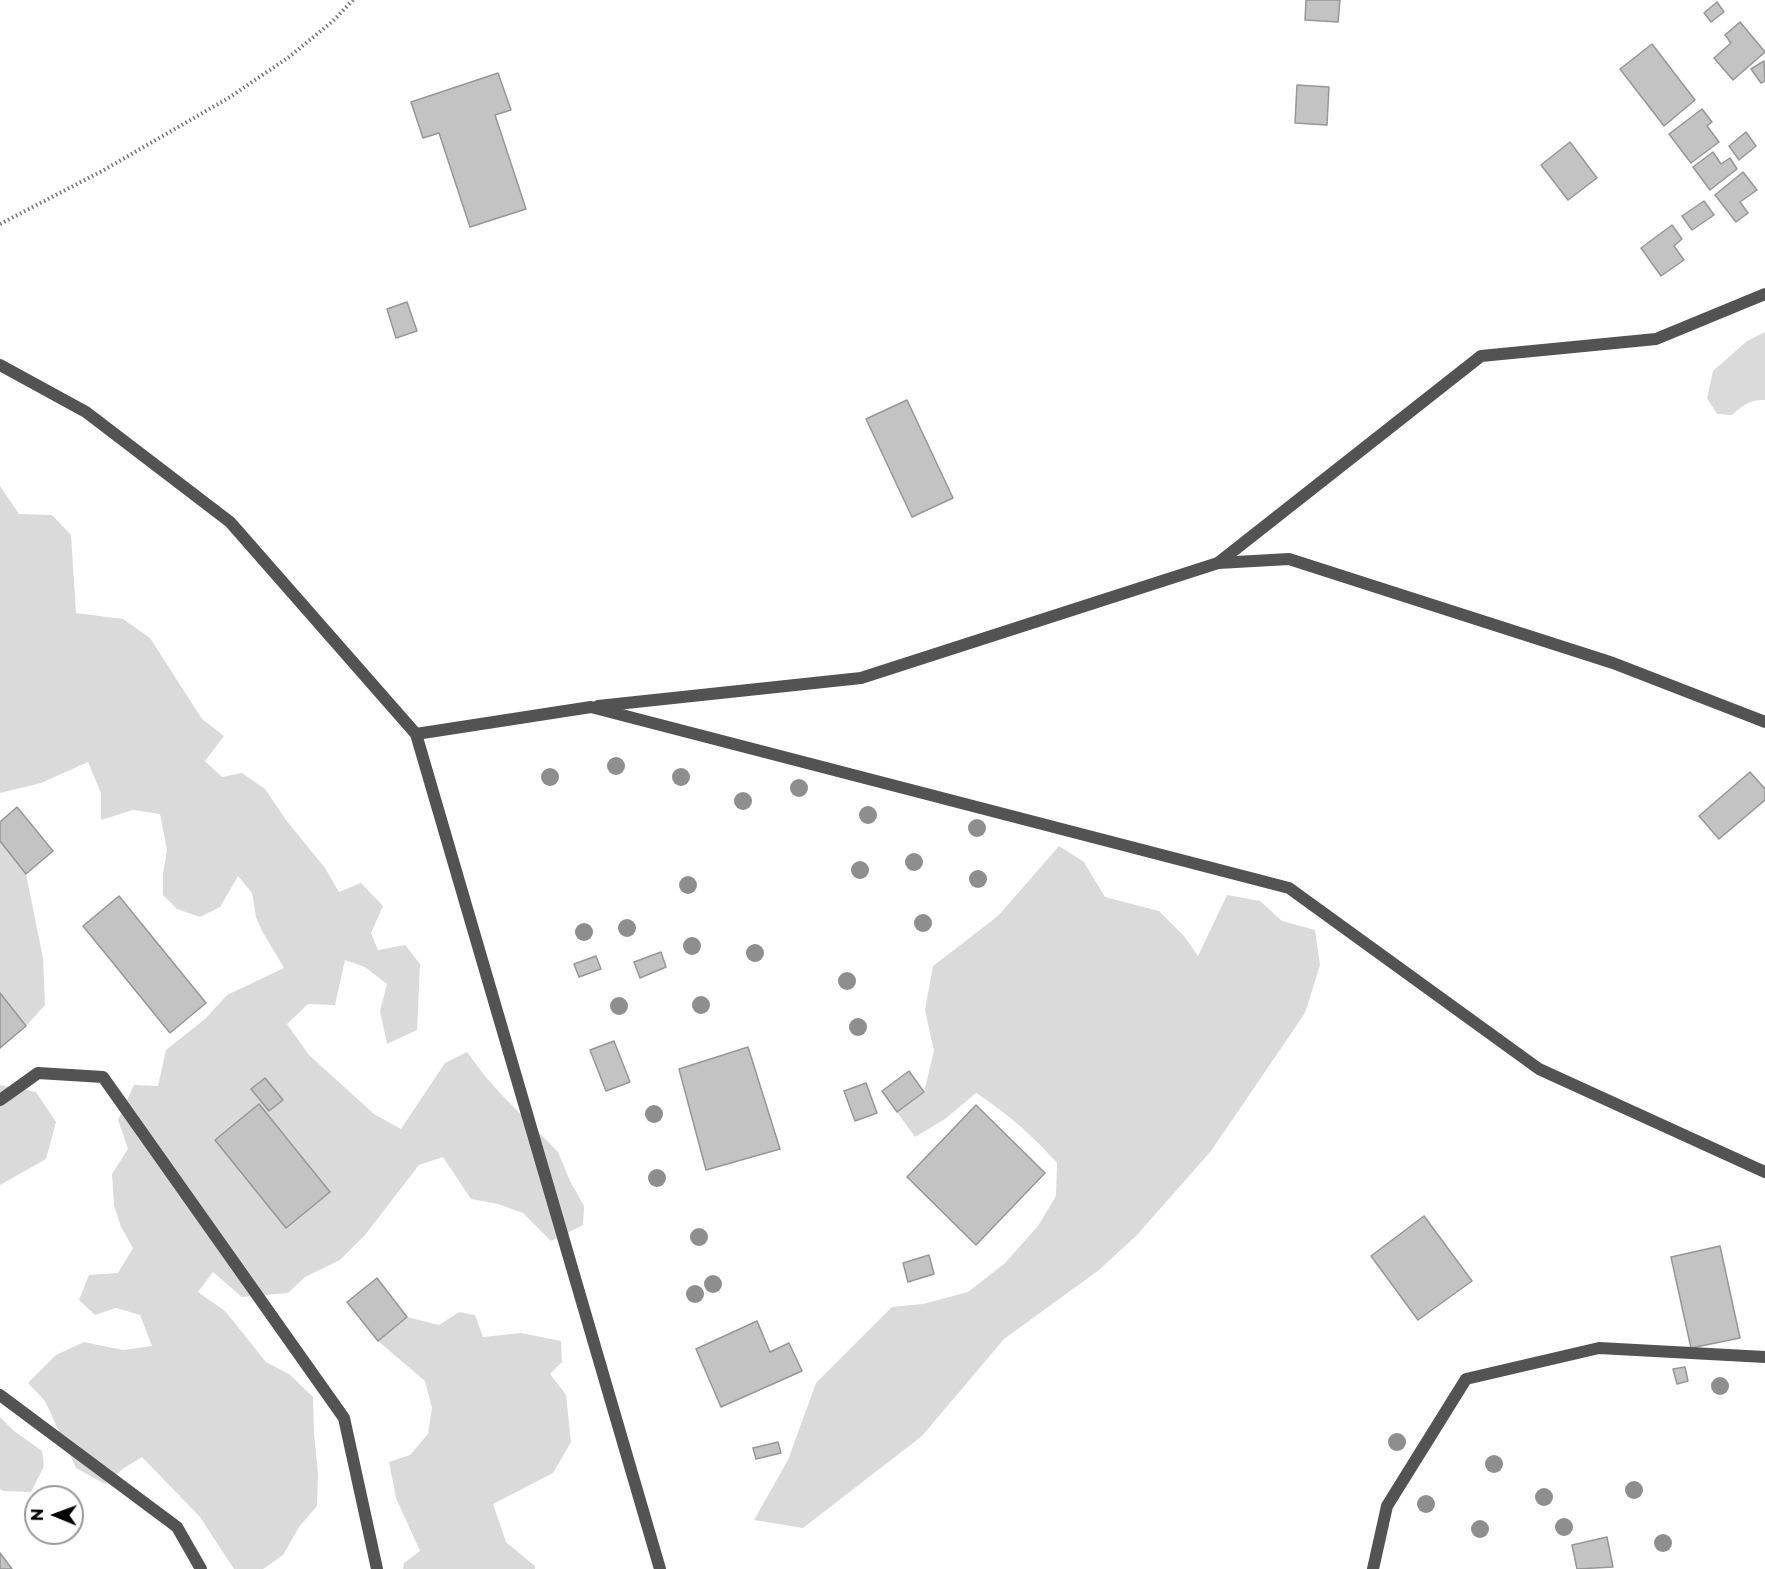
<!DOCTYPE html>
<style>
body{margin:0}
#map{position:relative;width:1765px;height:1569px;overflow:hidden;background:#fff;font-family:Montserrat,sans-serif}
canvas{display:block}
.north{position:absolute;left:24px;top:1485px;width:60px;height:60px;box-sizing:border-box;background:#fff;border:2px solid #999;border-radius:50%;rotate:271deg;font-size:16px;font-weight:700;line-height:24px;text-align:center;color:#000}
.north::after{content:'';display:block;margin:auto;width:21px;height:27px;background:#000;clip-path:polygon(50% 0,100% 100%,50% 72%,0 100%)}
</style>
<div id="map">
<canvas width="1765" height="1569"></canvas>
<div class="north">N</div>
</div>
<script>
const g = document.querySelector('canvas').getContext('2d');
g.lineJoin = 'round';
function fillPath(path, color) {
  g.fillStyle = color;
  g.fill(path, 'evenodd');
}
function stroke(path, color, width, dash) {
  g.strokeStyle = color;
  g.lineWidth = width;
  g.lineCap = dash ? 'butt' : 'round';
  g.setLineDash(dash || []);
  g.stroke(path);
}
fillPath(new Path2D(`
 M1765,332V400C1751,399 1743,405 1732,415L1717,414L1707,398L1713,371L1747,341Z
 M0,486L19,514L52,515L71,535L76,613L123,619L150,638L202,719L224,736L205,761L222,777L242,773L265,789L286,820L325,868L339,892L361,883L383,906L371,933L378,950L405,945L420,964L417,1030L387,1044L380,1011L387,984L365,967L345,960L335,1005L308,1004L287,1024L309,1055L374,1114L401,1129L445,1063L467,1052L484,1075L500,1093L558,1152L570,1181L584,1206L583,1225L551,1241L523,1213L498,1204L471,1199L443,1157L419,1165L365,1235L340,1260L305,1277L288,1293L242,1297L213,1272L198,1292L225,1311L266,1362L289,1374L313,1397L314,1434L318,1473L317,1506L299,1527L283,1555L263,1569H234L200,1517L142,1457L124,1468L105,1484L76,1468L45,1401L28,1383L56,1355L84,1342L123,1350L152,1346L140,1315L116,1308L95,1315L79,1300L89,1275L118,1273L133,1248L121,1227L114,1205L112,1174L128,1149L118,1120L134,1085L158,1086L166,1050L205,1019L227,995L284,968L262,931L256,917L252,893L238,876L220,907L200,917L177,909L163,895V873L167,850L160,814L133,810L101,820V793L88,762L41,783L0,793Z
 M0,841L26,874L43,958L45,1005L26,1026L0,993Z
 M1059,846L1084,862L1105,897L1159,911L1184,936L1198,956L1227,895L1260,901L1282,921L1315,930L1320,965L1305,1013L1211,1151L1137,1235L1099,1270L1004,1339L922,1436L803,1528L754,1520L788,1460L816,1383L892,1307L923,1304L968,1292L1005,1263L1038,1226L1056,1196L1057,1163C1031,1134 1008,1114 976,1093L945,1119L915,1137L897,1112L924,1092L934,1051L925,1010L933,966L998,916Z
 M0,1085L36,1092L56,1122L46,1159L0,1185Z
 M459,1312L475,1315L483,1337L521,1333L561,1341L562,1362L550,1374L566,1395L571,1442L553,1473L493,1504L506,1542L535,1566V1569H403L404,1563L420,1551L396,1498L389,1462L410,1455L428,1434L432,1408L425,1381L378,1341L407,1317L439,1325Z
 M0,1417L14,1431L42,1451L44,1466L31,1492L3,1491L0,1489Z`), '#dadada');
const building = new Path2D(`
 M1306,0H1340L1338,22L1305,20Z
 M1717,2L1724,12L1711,22L1704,13Z
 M1740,22L1765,52L1733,80L1714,58L1731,43L1725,35Z
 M1652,44L1695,100L1664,126L1620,69Z
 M1764,61L1765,81L1761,83L1751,69Z
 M498,73L511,110L495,115L526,209L470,227L439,133L423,138L411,102Z
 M1297,85L1329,87L1327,125L1295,123Z
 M1702,109L1712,122L1707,126L1719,142L1691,163L1669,134Z
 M1746,132L1756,146L1739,160L1729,146Z
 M1570,142L1597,178L1568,200L1541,165Z
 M1713,152L1721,164L1730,158L1737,169L1710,190L1693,167Z
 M1743,172L1757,190L1740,202L1748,213L1736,222L1715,195Z
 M1704,201L1714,215L1692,230L1682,216Z
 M1672,225L1682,239L1674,246L1684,260L1661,276L1641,248Z
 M407,302L417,331L396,338L387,309Z
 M907,400L953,498L912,517L866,419Z
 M1750,772L1765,789V800L1719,839L1699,816Z
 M17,807L53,851L26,874L0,841V822Z
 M119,896L206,1003L170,1033L83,926Z
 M661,952L666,967L640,978L634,962Z
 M596,956L601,969L579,977L574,964Z
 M0,993L26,1026L0,1048Z
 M614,1041L630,1082L606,1091L590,1050Z
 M748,1047L780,1149L706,1170L679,1069Z
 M909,1071L924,1092L897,1112L882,1091Z
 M265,1078L283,1100L269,1111L251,1089Z
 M866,1083L877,1113L855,1121L844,1091Z
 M259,1104L330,1192L286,1228L215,1140Z
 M976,1105L1045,1173L976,1245L907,1177Z
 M1424,1216L1472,1281L1418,1320L1371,1256Z
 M1720,1246L1740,1338L1691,1348L1671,1257Z
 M929,1255L934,1274L908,1282L903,1263Z
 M377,1278L407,1317L378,1341L347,1302Z
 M757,1321L770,1352L789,1343L802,1371L721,1407L696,1349Z
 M1685,1367L1688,1381L1677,1384L1673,1369Z
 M778,1442L781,1453L756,1459L753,1448Z
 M1607,1537L1613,1567L1577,1569L1572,1545Z
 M0,1553L12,1569H0Z`);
fillPath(building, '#c3c3c3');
stroke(building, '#979797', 1.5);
stroke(new Path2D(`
 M0,224L104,170L230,97L289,57L333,21L353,0`), '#757575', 4, [1.5, 3]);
stroke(new Path2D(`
 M1218,563L1289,559L1613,663L1765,722
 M0,1100L38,1073L103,1077L344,1418L377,1569
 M0,1395L177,1527L201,1569
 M1373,1569L1387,1506L1466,1379L1599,1348L1765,1357`), '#535353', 12);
stroke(new Path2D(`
 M0,365L86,412L230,522L416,734L660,1569
 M598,706L861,678L1218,563L1481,356L1656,339L1765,294
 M416,734L591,707L1289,888L1539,1069L1765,1172`), '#535353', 12);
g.fillStyle = '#8e8e8e';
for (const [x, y] of [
 [616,766],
 [550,777],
 [681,777],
 [799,788],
 [743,801],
 [868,815],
 [977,828],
 [914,862],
 [860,870],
 [978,879],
 [688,885],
 [923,923],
 [627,928],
 [584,932],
 [692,946],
 [755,953],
 [847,981],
 [701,1005],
 [619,1006],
 [858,1027],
 [654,1114],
 [657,1178],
 [699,1237],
 [713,1284],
 [695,1294],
 [1720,1386],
 [1397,1442],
 [1494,1464],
 [1634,1490],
 [1544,1497],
 [1426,1504],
 [1564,1527],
 [1480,1529],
 [1663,1543]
]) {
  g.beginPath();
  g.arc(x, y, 9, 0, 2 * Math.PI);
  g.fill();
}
</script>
